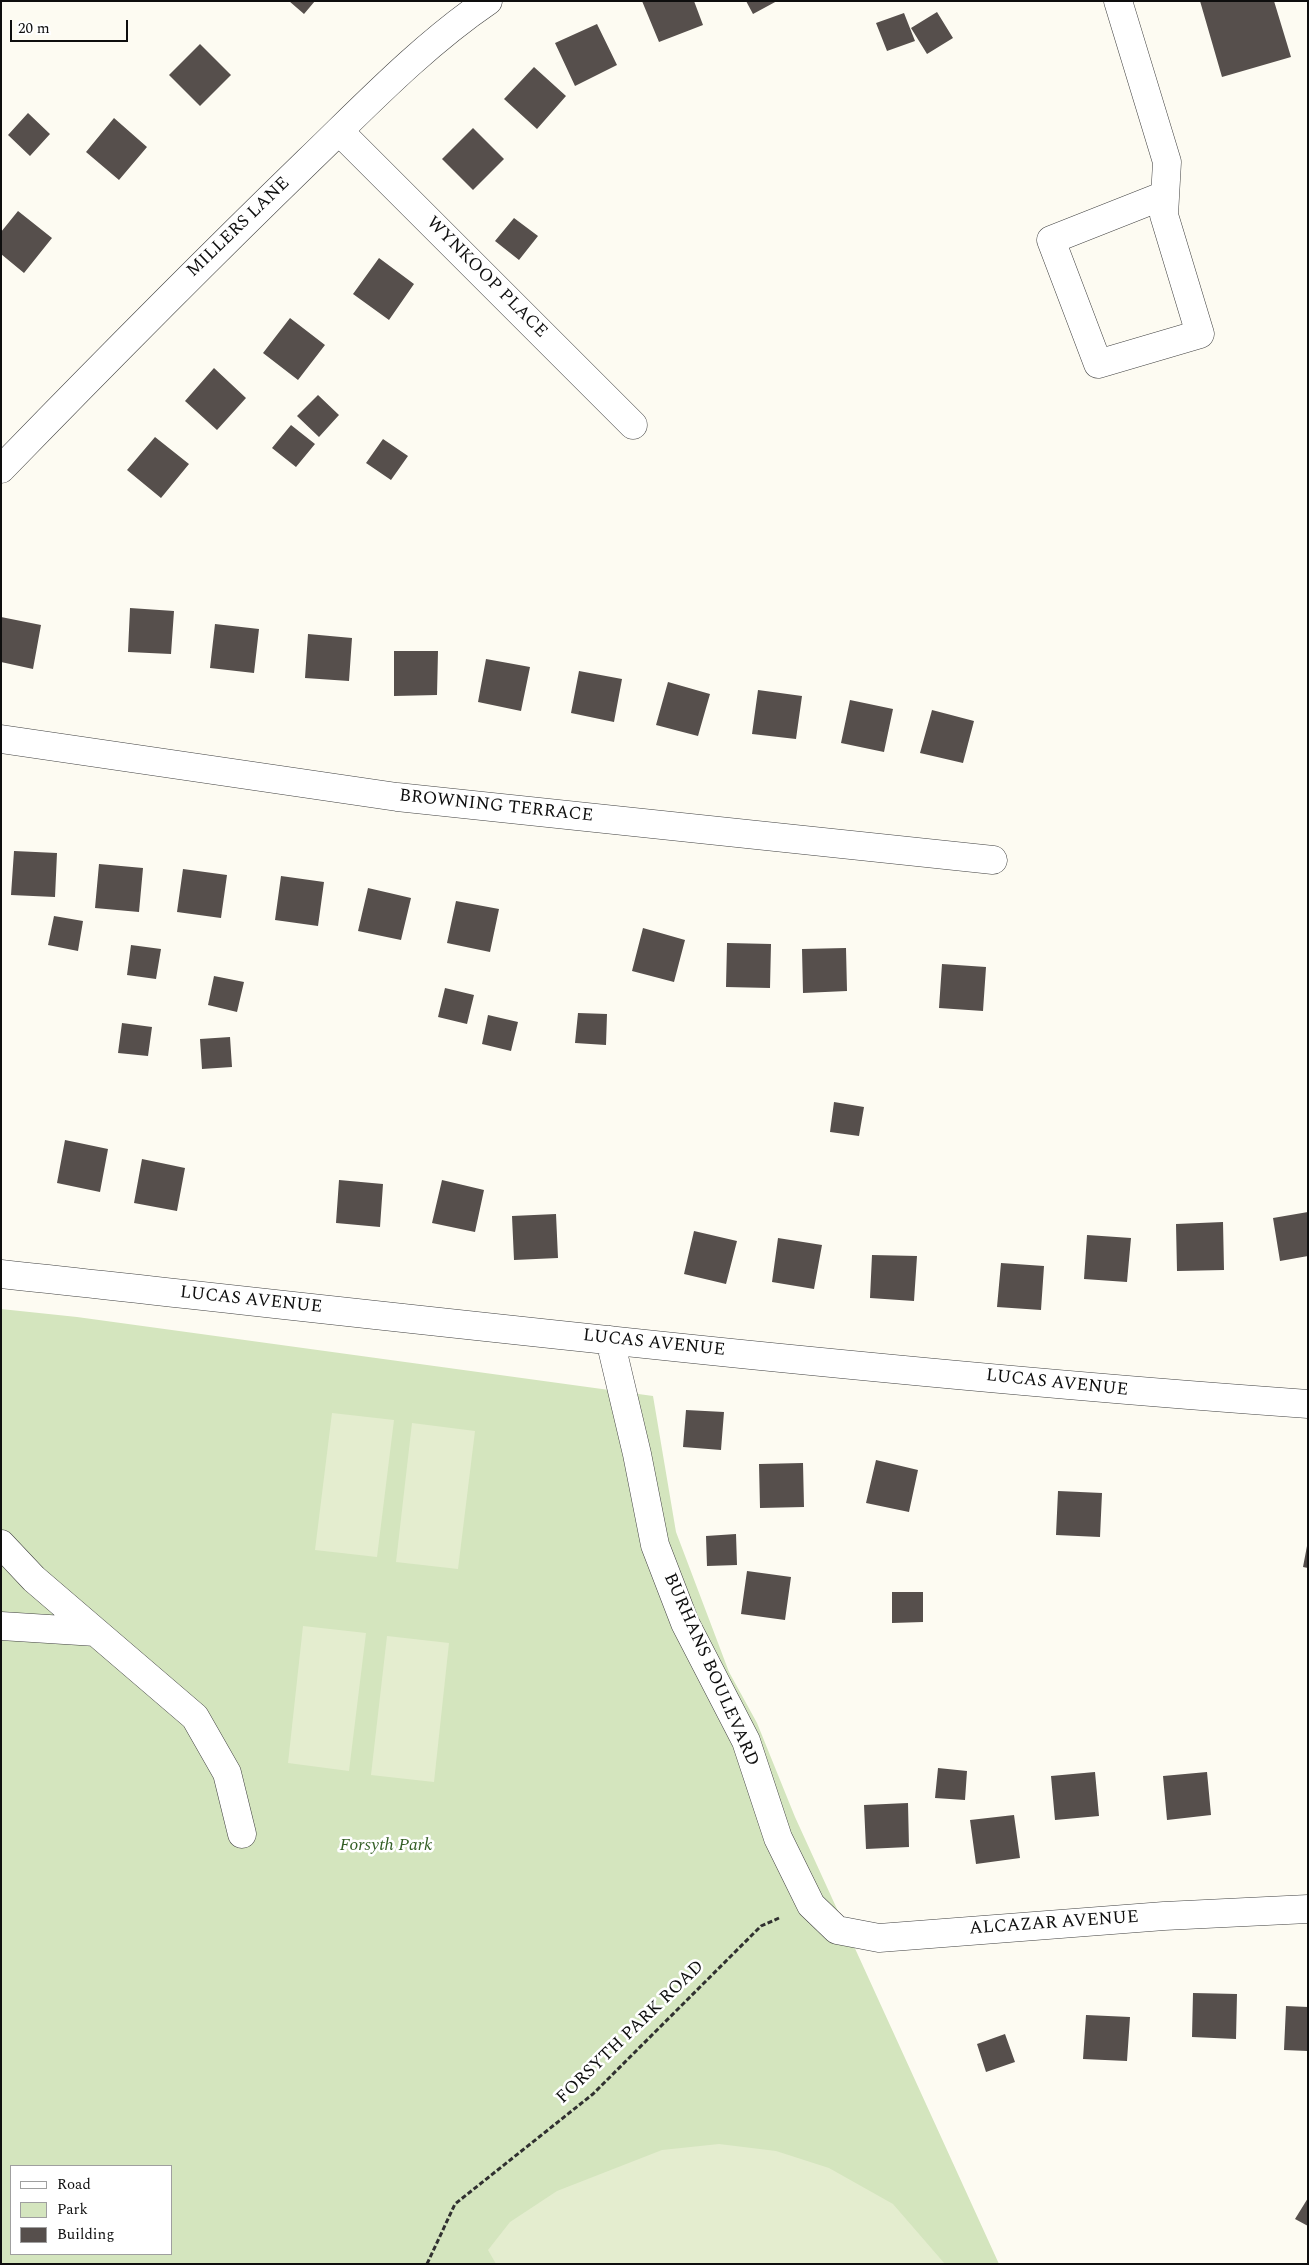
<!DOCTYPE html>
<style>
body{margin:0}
#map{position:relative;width:1309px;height:2265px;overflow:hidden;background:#fdfbf2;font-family:Spectral,serif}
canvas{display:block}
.frame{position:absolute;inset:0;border:2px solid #0e0e0e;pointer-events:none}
.legend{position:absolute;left:10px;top:2165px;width:162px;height:90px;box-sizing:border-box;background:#fff;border:1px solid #9f9f9f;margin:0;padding:6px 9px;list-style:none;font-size:15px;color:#0e0e0e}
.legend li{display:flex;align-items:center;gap:10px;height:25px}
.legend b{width:25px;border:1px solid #9f9f9f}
.scale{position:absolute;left:10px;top:20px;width:118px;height:22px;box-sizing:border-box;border:2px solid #0e0e0e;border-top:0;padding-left:6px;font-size:15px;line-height:18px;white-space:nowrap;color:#0e0e0e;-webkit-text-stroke:4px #fff;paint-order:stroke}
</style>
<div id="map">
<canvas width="1309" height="2265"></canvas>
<div class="frame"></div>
<ul class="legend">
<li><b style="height:6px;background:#fff"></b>Road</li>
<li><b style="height:14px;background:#d4e5be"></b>Park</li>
<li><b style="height:14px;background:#564f4c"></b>Building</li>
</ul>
<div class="scale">20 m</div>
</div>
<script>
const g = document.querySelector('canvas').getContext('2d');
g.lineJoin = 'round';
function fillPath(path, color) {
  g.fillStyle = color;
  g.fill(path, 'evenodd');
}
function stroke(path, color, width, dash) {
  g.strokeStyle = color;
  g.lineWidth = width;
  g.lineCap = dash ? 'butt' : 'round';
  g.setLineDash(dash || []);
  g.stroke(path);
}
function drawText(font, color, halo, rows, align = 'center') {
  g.font = font + ' Spectral,serif';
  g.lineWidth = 5;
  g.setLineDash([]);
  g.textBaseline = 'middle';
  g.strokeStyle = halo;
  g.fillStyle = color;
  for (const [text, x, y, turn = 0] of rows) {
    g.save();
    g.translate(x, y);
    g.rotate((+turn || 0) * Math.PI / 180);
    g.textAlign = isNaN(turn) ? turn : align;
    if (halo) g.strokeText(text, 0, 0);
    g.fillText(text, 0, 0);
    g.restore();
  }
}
fillPath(new Path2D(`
 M1,1309L77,1317L653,1396L676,1532L729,1672L757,1723L795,1817L999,2264H1ZM11,2166H171V2254H11Z`), '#d4e5be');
fillPath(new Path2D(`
 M332,1413L394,1420L377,1557L315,1550Z
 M412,1423L475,1431L458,1569L396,1562Z
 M303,1626L366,1633L349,1771L288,1763Z
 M387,1636L449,1643L434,1782L371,1775Z
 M719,2144L776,2151L829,2168L893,2204L945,2264H496L488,2250L510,2222L557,2191L662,2150Z`), '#e4edcf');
fillPath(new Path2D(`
 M289,1H315L304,14Z
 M642,1H694L703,25L659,42Z
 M746,1H777L753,14Z
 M1200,1H1274L1291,57L1222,77Z
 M937,12L953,38L927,54L911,28Z
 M904,13L915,41L887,51L876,23Z
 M597,24L617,65L575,86L555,43Z
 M200,44L231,75L200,106L169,75Z
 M534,67L566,96L537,129L504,99Z
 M28,113L50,134L30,156L8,135Z
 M114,118L147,147L119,180L86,152Z
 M473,128L504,159L473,190L442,159Z
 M18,211L52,238L24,273L1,254V232Z
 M514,218L538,236L519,260L495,241Z
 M379,258L414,284L389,320L353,294Z
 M290,318L325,345L298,380L263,353Z
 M214,368L246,398L217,430L185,401Z
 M318,395L339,415L319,437L297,416Z
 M291,425L315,444L296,467L272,448Z
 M155,437L189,464L161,498L127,470Z
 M383,439L408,456L391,480L366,463Z
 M130,608L174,611L171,654L128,652Z
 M1,617L41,625L33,669L1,662Z
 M215,624L259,629L254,673L210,668Z
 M308,634L352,638L349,681L305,678Z
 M394,651H438L437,695L394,696Z
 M486,659L530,667L521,711L478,702Z
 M579,671L622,679L614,722L571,713Z
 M668,682L710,694L698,736L656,725Z
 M758,690L802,696L796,739L752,734Z
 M850,700L893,709L884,752L841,743Z
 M932,710L974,721L963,763L920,753Z
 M14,851L57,853L55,897L11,895Z
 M99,864L143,868L139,912L95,908Z
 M183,869L227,875L221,918L177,912Z
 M281,876L324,882L318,926L275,920Z
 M368,888L411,898L401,940L358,931Z
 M456,901L499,909L490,952L447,943Z
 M54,916L83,921L78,951L48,945Z
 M643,928L685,940L674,982L632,971Z
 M727,943L771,944L770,988L726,987Z
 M131,945L161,949L156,979L127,975Z
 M846,948L847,991L803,993L802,949Z
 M942,964L986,967L983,1011L939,1008Z
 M214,976L244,982L237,1012L208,1005Z
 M445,988L474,995L467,1024L438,1017Z
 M578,1013L607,1014L606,1045L575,1043Z
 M488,1015L518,1022L511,1051L482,1044Z
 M122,1023L152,1027L148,1056L118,1053Z
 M230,1037L232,1067L202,1069L200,1039Z
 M834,1102L864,1107L859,1136L830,1132Z
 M65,1140L108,1149L100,1192L57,1183Z
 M142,1159L185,1168L177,1211L134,1203Z
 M339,1180L383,1184L380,1227L336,1223Z
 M442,1180L484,1190L475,1232L432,1223Z
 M1308,1212V1256L1280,1261L1273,1218Z
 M556,1214L558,1258L514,1260L512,1216Z
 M1223,1222L1224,1270L1177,1271L1176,1224Z
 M694,1231L737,1241L726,1284L684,1274Z
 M1087,1235L1131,1238L1127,1282L1084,1279Z
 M778,1238L822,1245L814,1289L772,1282Z
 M872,1255L917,1256L914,1301L870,1298Z
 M1001,1263L1044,1266L1041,1310L997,1307Z
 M686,1410L724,1412L721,1450L683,1447Z
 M876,1460L918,1470L909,1512L866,1503Z
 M803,1463L804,1507L760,1508L759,1464Z
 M1058,1491L1102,1493L1100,1537L1056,1535Z
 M736,1534L737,1565L707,1566L706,1536Z
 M1307,1546H1308V1568L1303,1567Z
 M747,1571L791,1577L785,1620L741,1614Z
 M892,1592H923V1622L892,1623Z
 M938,1768L967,1771L965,1800L935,1798Z
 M1095,1772L1099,1816L1055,1820L1051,1776Z
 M1207,1772L1211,1815L1167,1820L1163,1776Z
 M908,1803L909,1847L866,1849L864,1805Z
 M1014,1815L1020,1858L976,1864L970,1820Z
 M1193,1993L1237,1994L1236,2039L1192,2037Z
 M1286,2006L1308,2007V2051L1284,2050Z
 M1086,2015L1130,2017L1127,2061L1083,2059Z
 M1005,2034L1015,2062L986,2072L977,2044Z
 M1308,2198V2226L1295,2219Z`), '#564f4c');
const minor = new Path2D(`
 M1118,1L1167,162L1164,215L1200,334L1098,364L1051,240L1165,195
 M339,131L633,425
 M1,469C102,365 204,262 308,161C365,106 422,46 488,1
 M1,739L397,797L993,860
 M1,1274C436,1321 871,1373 1308,1404
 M610,1340L637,1454L655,1545L685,1623L746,1741L778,1838L811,1905L837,1930L879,1938L1164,1916L1308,1909
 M1,1544L34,1579L195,1717L227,1773L242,1834
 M1,1626L96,1632`);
stroke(minor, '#414141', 29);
stroke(new Path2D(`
 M427,2264L455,2204L593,2094L761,1926L779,1918`), '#303030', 3, [5, 2.5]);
stroke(minor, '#fff', 28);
drawText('18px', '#0e0e0e', '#fff', [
 ["MILLERS LANE",239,228,-44],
 ["WYNKOOP PLACE",486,278,45],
 ["BROWNING TERRACE",496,807,6],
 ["LUCAS AVENUE",251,1301,6],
 ["LUCAS AVENUE",654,1344,6],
 ["LUCAS AVENUE",1057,1384,6],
 ["BURHANS BOULEVARD",710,1670,66],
 ["ALCAZAR AVENUE",1054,1924,-4],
 ["FORSYTH PARK ROAD",631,2033,-44]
]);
drawText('italic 18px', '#345f25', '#fff', [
 ["Forsyth Park",386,1846]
]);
</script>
